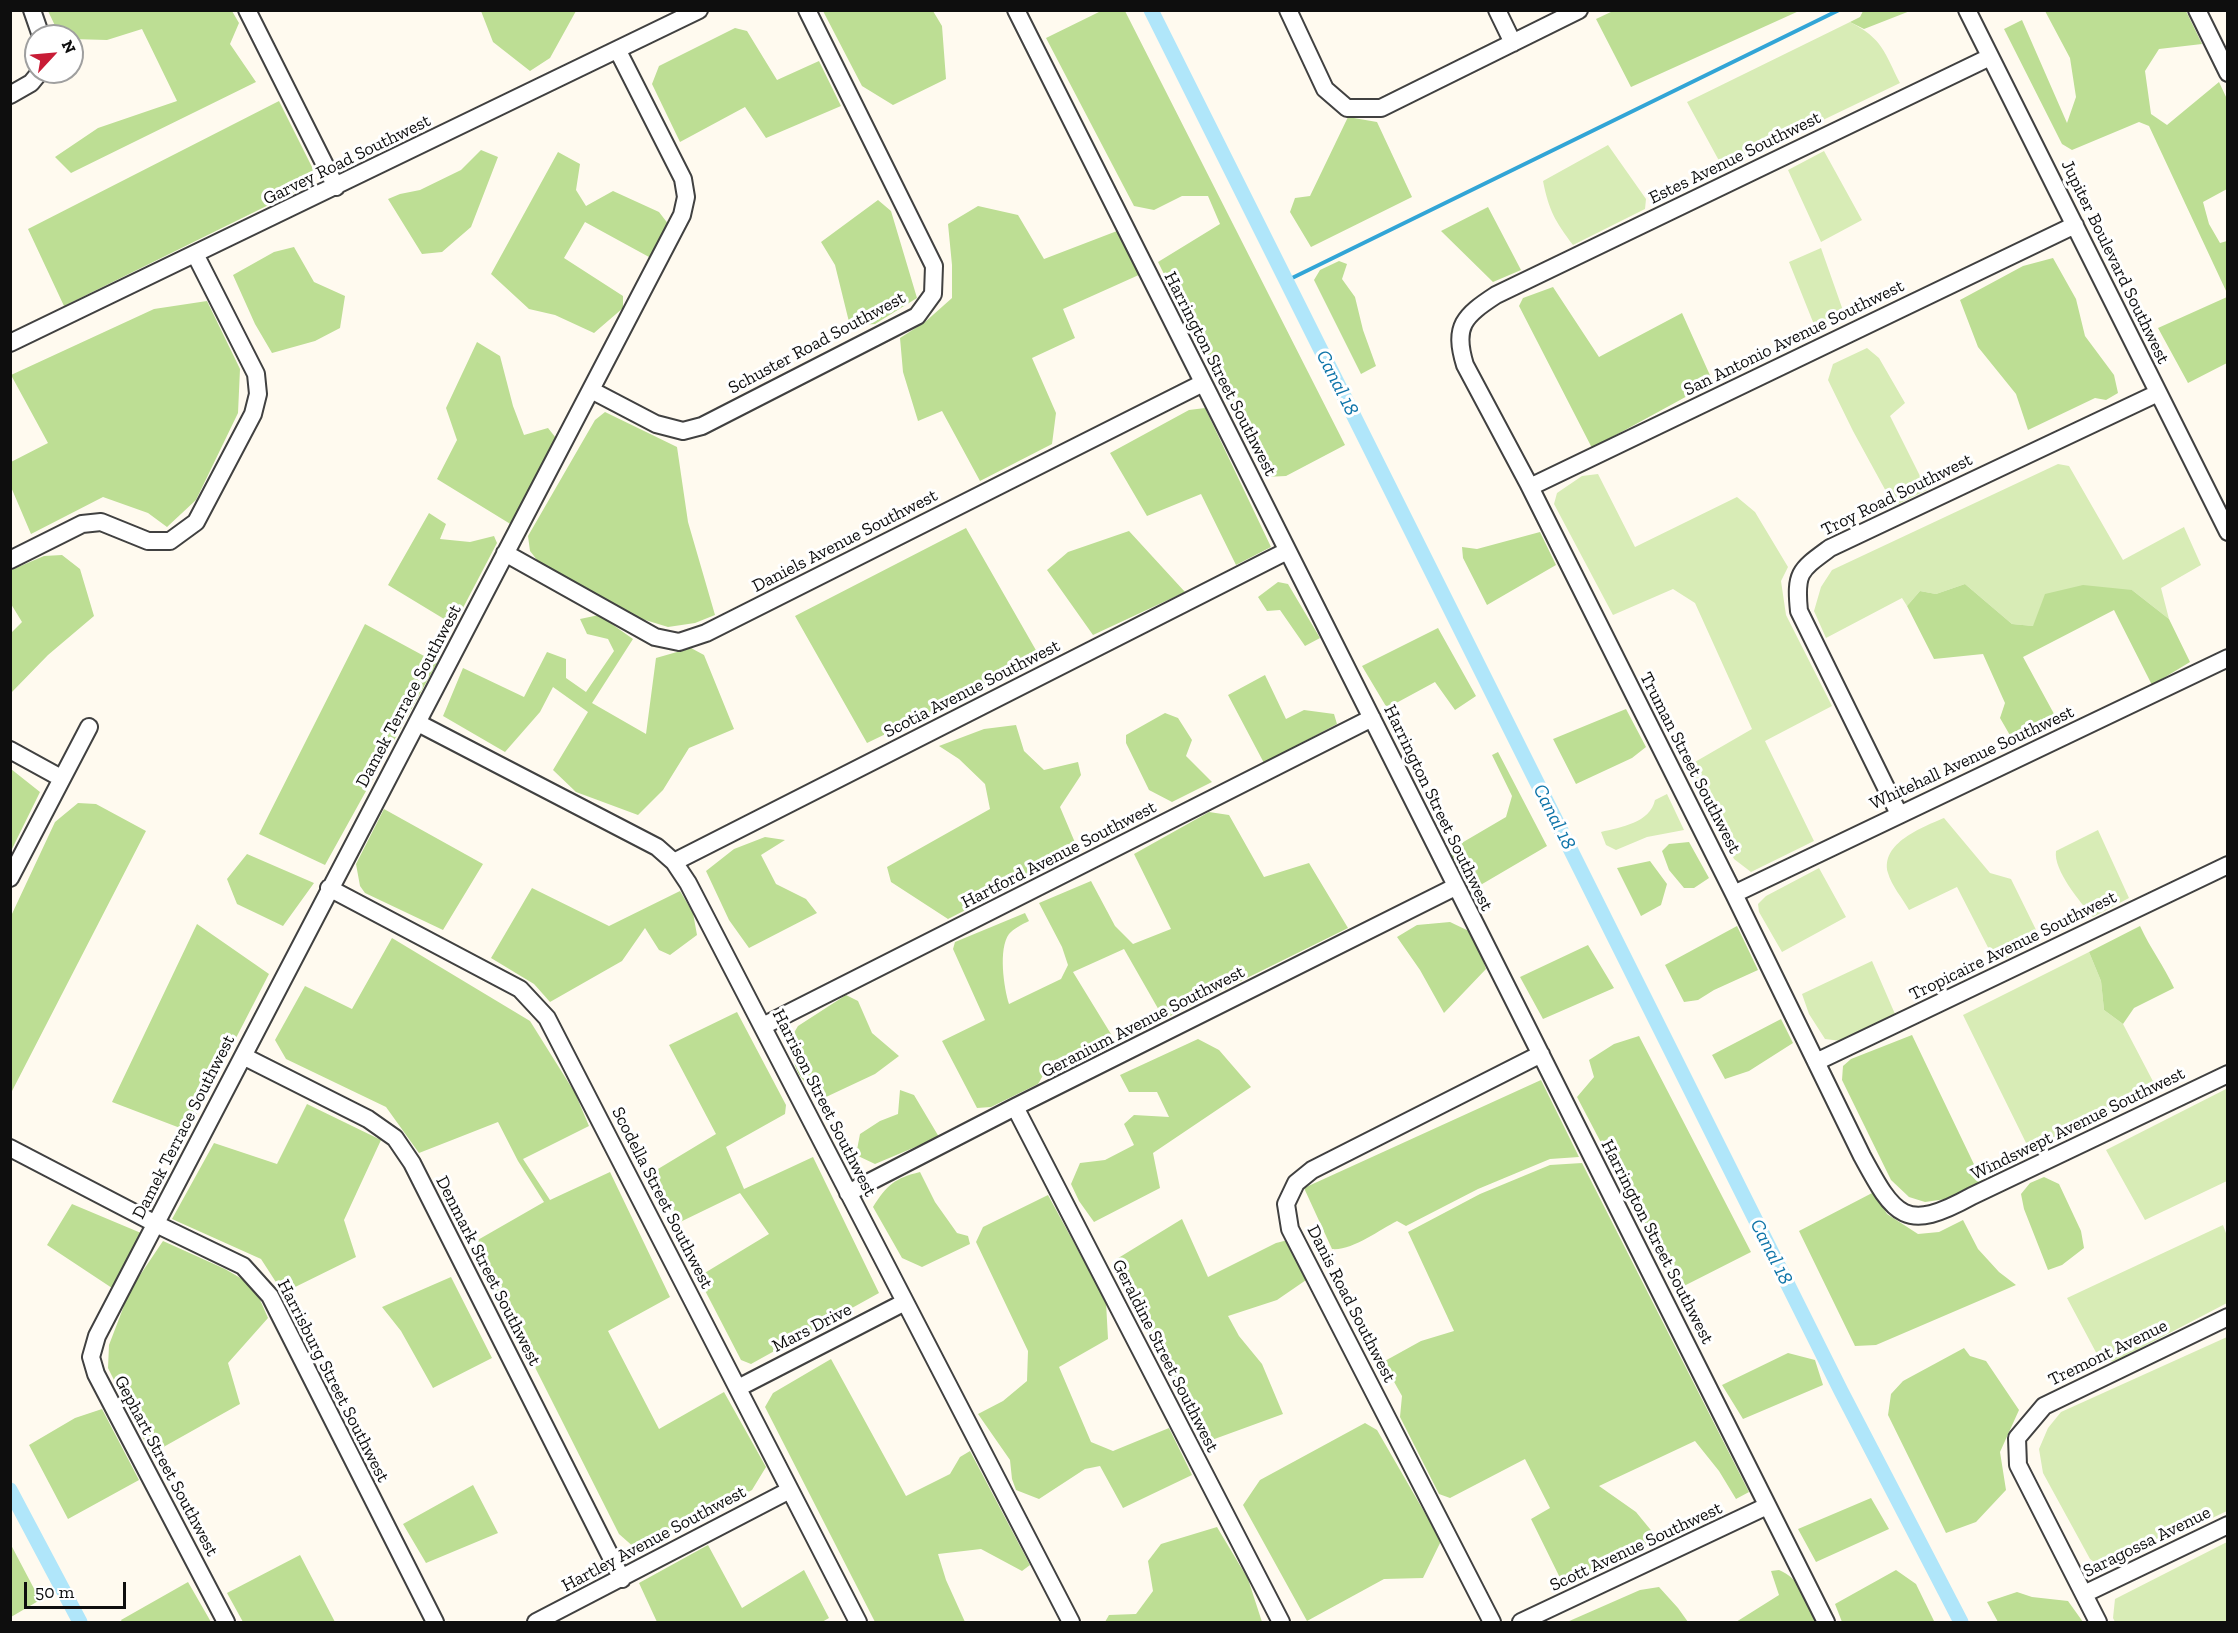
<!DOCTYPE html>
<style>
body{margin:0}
#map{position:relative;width:2238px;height:1633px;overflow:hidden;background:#fffaef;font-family:"Zilla Slab",serif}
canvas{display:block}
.frame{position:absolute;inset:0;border:12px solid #0e0e0e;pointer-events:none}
.north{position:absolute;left:24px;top:24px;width:60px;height:60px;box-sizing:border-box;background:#fff;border:2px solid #9f9f9f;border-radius:50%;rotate:64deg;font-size:16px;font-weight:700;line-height:24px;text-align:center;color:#0e0e0e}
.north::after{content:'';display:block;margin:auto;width:21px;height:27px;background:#c81c36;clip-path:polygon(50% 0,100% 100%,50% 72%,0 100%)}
.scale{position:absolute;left:24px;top:1582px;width:102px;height:27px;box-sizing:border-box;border:3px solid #0e0e0e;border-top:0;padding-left:8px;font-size:18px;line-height:21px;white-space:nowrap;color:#0e0e0e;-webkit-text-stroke:4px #fff;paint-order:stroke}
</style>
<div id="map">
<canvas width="2238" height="1633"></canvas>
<div class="frame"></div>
<div class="north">N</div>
<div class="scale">50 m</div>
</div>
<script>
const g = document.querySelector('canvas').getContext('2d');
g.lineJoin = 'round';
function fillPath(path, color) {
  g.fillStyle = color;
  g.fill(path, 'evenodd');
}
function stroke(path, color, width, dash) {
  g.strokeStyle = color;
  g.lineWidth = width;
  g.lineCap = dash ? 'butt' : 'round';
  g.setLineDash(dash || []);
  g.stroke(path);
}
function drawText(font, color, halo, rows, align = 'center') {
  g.font = font + ' "Zilla Slab",serif';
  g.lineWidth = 6;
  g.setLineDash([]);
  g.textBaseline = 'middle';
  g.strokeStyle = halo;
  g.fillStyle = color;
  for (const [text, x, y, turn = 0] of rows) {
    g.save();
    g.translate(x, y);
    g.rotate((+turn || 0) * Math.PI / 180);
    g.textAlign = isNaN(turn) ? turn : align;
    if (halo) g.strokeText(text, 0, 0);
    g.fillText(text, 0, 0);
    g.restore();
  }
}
fillPath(new Path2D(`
 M1850,22C1883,39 1884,52 1900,83L1723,168L1687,102Z
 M1608,145L1646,199L1645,209L1573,245C1555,221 1549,211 1543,181Z
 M1824,151L1862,220L1821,242L1788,170Z
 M1821,248L1846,319L1817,332L1789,262Z
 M1867,348L1879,358L1905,403L1890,416L1927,490L1894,506L1853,431L1828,380L1833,364Z
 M2058,464L2069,466L2123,560L2184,527L2201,565L2161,588L2169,619L2132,590L2033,626L2012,624L1965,584L1936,594L1920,591L1907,606L1902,598L1826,638L1814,611L1821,587L1832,570Z
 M1598,474L1635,547L1737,497L1755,512L1788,567L1781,581L1786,615L1832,706L1765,741L1814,841L1751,872L1734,859L1688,766L1752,729L1695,603L1673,589L1613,615L1554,504L1557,493L1582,476Z
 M1667,794L1684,830L1647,837L1616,850L1606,845L1601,832C1621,827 1650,823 1655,800Z
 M1944,818L1990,873L2011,879L2041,940L1996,963L1957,887L1909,910C1903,899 1891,885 1888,873C1880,843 1923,827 1944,818Z
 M2098,830L2129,898L2093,917C2081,903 2053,870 2056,851Z
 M1819,868L1846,917L1782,952L1759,912L1758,904L1766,896Z
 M2089,952L2101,981L2104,1010L2123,1024L2157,1089L2031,1153L1963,1015Z
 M1872,961L1895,1014L1841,1041L1825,1039L1809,1014L1802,994Z
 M2226,1089L2227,1181L2145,1220L2106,1150Z
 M2223,1225L2227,1236V1303L2114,1362L2099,1358L2067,1298Z
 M2227,1337V1511L2104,1569L2090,1559L2043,1473L2039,1449L2048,1428L2061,1412Z
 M2227,1542V1622H2115L2113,1618L2115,1599Z`), '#d8ecb6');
fillPath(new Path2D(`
 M48,11H232L239,23L230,44L256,82L71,173L55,157L98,128L177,101L142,29L107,40L72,39V36H60Z
 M481,11V10L576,11L550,58L530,71L493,42Z
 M823,11H933L942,26L946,79L893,105L862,86Z
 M1101,11H1125L1345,445L1286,476L1265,477L1158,262L1220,224L1208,196H1182L1154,210L1134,206L1046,38Z
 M1613,11V10L1799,11L1631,87L1596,19Z
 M1863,11V10L1910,11L1864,29L1850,22L1860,17Z
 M2045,11H2186L2202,44L2159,49L2145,71L2151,114L2167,125L2219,82L2227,99V189L2203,202L2209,224L2220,243L2227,241V293L2149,126L2139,122L2072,150L2062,144L2004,29L2022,20L2067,123L2076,97L2070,58Z
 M735,28L747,31L777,80L819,61L841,106L766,138L745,107L680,142L652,84L659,66Z
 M279,101L313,169L309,185L64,306L28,229Z
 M1348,117L1377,122L1412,197L1311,247L1290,212L1295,198L1310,196Z
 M481,150L498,157L471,227L442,252L422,254L388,199L400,194L420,190L461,170Z
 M558,152L580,164L576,190L586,206L613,191L659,212L669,225L649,257L585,222L564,258L623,296V308L594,333L555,315L529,309L491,274Z
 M878,200L891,211L917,298L875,324L850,326L835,265L821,242Z
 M978,206L1018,215L1044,259L1117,231L1141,274L1063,309L1075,338L1032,358L1056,413L1052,444L980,481L942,411L918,421L903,372L900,338L925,322L952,298V265L948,224Z
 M1488,207L1521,270L1493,282L1441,231Z
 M294,247L314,282L345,296L340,328L315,341L272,353L255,324L233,275L274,252Z
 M2053,258L2076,299L2085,336L2114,375L2118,393L2106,400L2095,398L2028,430L2016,394L1978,347L1960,300L2023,266Z
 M1339,261L1347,264L1342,279L1355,297L1363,330L1376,366L1361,374L1314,280L1320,270Z
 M1553,287L1599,357L1682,313L1713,382L1592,448L1519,306L1523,298Z
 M2227,297V363L2188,383L2158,328Z
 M207,301L240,369L238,413L196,500L167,527L148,513L103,497L31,534L11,487V462L48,443L11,375L154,309Z
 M477,342L500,356L513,406L524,435L548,428L556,438L512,525L437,479L457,440L446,408Z
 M1205,408L1271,547L1236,565L1201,494L1147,516L1110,453L1189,410Z
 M605,412L677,447L688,522L715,615L695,623L668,627L642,619L541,565L530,551L528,536L595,420Z
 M429,513L446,524L440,539L470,542L494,536L497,543L454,625L388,585Z
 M966,528L1041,659L867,743L795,616Z
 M1129,531L1185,592L1093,635L1047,570L1068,552Z
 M1540,532L1556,565L1487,605L1463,558L1462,547L1477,549Z
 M62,555L80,569L94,616L48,655L11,693V633L22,622L11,604V570L44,556Z
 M1278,582L1288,584L1320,638L1305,646L1280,610L1267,611L1258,597Z
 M1965,584L2012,624L2033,626L2045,594L2083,585L2132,590L2169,619L2190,662L2152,685L2114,610L2023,657L2059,723L2015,744L2000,718L2005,703L1983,654L1934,659L1907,606L1920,591L1936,594Z
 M599,615L633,639L592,703L646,734L656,658L691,648L704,655L734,729L689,748L663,790L638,815L576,792L553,770L588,712L553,687L540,712L505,752L443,716L463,668L524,697L547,652L566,659V678L586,692L614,651L608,639L587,634L580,619Z
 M365,624L437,663L325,865L259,834Z
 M1438,628L1476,696L1455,710L1435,682L1387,708L1362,666Z
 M1265,675L1286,719L1304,710L1334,714L1337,724L1264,763L1228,695Z
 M1626,709L1646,747L1632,758L1576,784L1553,739Z
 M1165,713L1178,718L1192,740L1186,756L1212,782L1172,802L1149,790L1126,743V735Z
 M1016,725L1024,751L1044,770L1078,762L1081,775L1060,807L1079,852L948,919L891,882L887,867L990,809L985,784L959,759L939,746L984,729Z
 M1498,752L1547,846L1472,890L1448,851L1506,817L1512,796L1492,755Z
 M11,769L40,792L11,851Z
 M78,803L96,804L146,831L11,1093V916L55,822Z
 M384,809L483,864L443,930L365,893L360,886L356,864Z
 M1209,812L1229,815L1264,877L1309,863L1348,928L1164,1019L1124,949L1073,972L1114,1039L1096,1047L1074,1067L1052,1060L1038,1084L991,1107L977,1108L942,1041L985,1020L953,949L955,942L1025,913L1029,921C1023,924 1013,929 1009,934C998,949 1004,988 1009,1004L1061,979L1068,965L1062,947L1039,903L1091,881L1115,926L1133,944L1171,929L1134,854Z
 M765,837L785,840L761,855L776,884L806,899L817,913L749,948L729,920L706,871L734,849Z
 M1689,842L1709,878L1694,888H1684L1669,870L1662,851L1669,844Z
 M247,854L314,883L283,926L237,904L227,879Z
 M1650,861L1667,884L1661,905L1641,916L1617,868Z
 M532,888L609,926L680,891L693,913L697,935L670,955L659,950L645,928L622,961L550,1002L534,984L491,958Z
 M1450,922L1473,933L1486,969L1444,1013L1420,970L1397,937L1417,925Z
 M197,924L269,974L188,1131L112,1102Z
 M1737,926L1758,970L1714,990L1698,1000L1684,1002L1665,965Z
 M2140,926C2150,948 2164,966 2174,988L2134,1008L2123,1024L2104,1010L2101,981L2089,952Z
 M392,938L530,1021L575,1093L589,1126L523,1159L550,1200L610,1172L670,1297L608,1331L659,1429L724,1392L766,1467L752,1490L636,1549L619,1534L491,1280L476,1241L544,1202L518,1161L498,1122L419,1153L386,1107L286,1059L275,1040L305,986L352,1009Z
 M1588,945L1614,988L1543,1019L1520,977Z
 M846,995L858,1001L872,1033L899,1056L875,1074L826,1097C796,1078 797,1075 789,1041L798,1026Z
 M737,1012L786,1105L785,1114L726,1147L744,1189L813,1157L879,1293L751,1364L741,1360L698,1277L769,1234L740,1193L676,1224L653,1172L716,1134L669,1045Z
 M1781,1019L1793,1043L1749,1071L1725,1079L1712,1055Z
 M1912,1035L1982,1181L1946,1199L1925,1202L1909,1197L1891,1180L1842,1080L1843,1066L1851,1059Z
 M1639,1036L1751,1252L1678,1289L1577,1097L1594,1077L1589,1060L1614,1044Z
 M1198,1039L1219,1050L1251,1087L1153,1153L1160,1188L1094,1222L1079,1201L1071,1184L1080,1163L1105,1160L1134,1145L1124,1124L1134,1115L1169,1117L1157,1092H1129L1120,1075Z
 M1541,1080L1579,1157L1550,1159L1478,1189L1406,1226L1397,1221C1379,1230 1352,1251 1332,1249L1304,1188Z
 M900,1090L914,1095L939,1137L875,1164L856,1155L860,1134L880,1121L898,1114Z
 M307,1104L381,1140L344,1220L356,1257L283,1293L261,1259L172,1219L214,1143L277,1164Z
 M1582,1163L1749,1492L1736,1499L1719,1471L1695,1441L1599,1486L1636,1512L1659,1540L1565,1588L1531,1519L1550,1508L1525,1459L1450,1498L1439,1494L1400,1417L1402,1396L1383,1362L1421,1341L1454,1331L1408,1232L1480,1194L1550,1165Z
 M920,1172L935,1202L957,1233L968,1236L970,1244L922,1267L902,1258L873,1207C887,1185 895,1178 920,1172Z
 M2044,1177L2059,1184L2081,1231L2084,1248L2062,1265L2048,1270L2024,1209L2021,1194L2030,1183Z
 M1874,1192L1887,1214L1918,1234L1939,1232L1963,1220L1978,1249L1999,1272L2016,1285L1876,1345L1855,1346L1799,1231Z
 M1048,1195L1106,1302L1108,1339L1059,1367L1091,1442L1113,1451L1169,1428L1192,1475L1123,1508L1100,1466L1085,1469L1039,1499L1016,1490L1012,1479L1010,1460L978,1414L1003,1401L1027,1381L1028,1351L976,1242L983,1227Z
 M72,1204L141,1233L112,1288L47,1245Z
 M1182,1219L1208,1277L1276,1243L1288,1240L1309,1278L1277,1300L1228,1316L1239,1336L1262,1364L1283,1414L1209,1441L1201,1431L1113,1269L1115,1260Z
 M163,1241L225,1269L254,1286L268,1318L228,1363L240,1404L151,1454L108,1368L109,1345L130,1290Z
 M451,1277L492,1358L433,1388L401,1331L382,1307Z
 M1964,1348L1970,1356L1986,1361L2019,1410L2000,1452L2006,1490L1976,1522L1946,1533L1888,1415L1891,1394L1903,1381Z
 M1788,1353L1815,1360L1823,1385L1743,1419L1722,1385Z
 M831,1359L906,1496L950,1474L960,1457L970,1451L1030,1565L1022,1571L981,1549L938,1554L946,1580L965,1622H875L765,1407L773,1393Z
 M102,1409L139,1480L68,1519L29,1445L75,1418Z
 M1365,1423L1377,1430L1441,1541L1423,1578L1384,1579L1307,1621L1243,1505L1260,1480Z
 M473,1485L498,1533L426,1563L403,1524Z
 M1871,1498L1889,1529L1816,1562L1798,1529Z
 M1217,1527L1248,1579L1262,1622H1105L1109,1615L1136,1614L1153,1591L1148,1561L1161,1544Z
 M10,1543L40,1600L11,1617H10Z
 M708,1545L742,1608L804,1570L829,1618L822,1622H657L639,1583Z
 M300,1555L335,1622H243L227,1593Z
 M1779,1570C1799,1578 1811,1602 1818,1622H1736L1779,1595L1771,1571Z
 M1896,1570L1916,1584L1934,1621L1842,1622L1835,1604Z
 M188,1582L211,1622H122L121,1620Z
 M1659,1587L1678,1608L1688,1622H1567L1640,1590Z
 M2017,1592L2032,1597L2068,1601L2083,1622H1998L1987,1602Z`), '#bdde94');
stroke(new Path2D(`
 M1286,281L1839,10`), '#32a5d6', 4);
stroke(new Path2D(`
 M1151,10L1841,1391L1961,1622
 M10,1490L80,1622`), '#b0e6fa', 15);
const minor = new Path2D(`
 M32,10L41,36
 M247,10L336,187
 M1016,10L1826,1622
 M1288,10L1325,89L1347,108H1381L1579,10
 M1497,10L1513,43
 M1967,10L2228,532
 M2197,10L2228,73
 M1990,57L1496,295C1464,316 1453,326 1465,365L1528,483L1734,894L1862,1156C1895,1217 1905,1233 1972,1196L2228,1074
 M10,95L31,83L40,72
 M10,343L699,10
 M591,390L656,424L683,431L702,426L917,316L933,294L934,266L807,10
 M1530,487L2075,225
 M505,553L655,637L679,642L706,633L1203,383
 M10,560L82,524L101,522L148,541H170L196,522L253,414L258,394L256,374L195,254
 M418,723L657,847L674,862L688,883L1071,1622
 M10,750L61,778
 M1899,814L1799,611C1795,572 1800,570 1830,548L2158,393
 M674,862L1287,551
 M10,878L89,727
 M329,888L520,989L547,1018L858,1622
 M1734,894L2228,658
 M763,1026L1372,718
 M243,1056L368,1119L395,1138L412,1163L622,1579
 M1816,1062L2228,865
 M1015,1107L1281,1622
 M10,1148L156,1224L243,1266L270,1296L435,1622
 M848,1193L1015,1107L1455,887
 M738,1388L905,1302
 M2084,1594L2228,1525
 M226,1622L96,1374L91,1357L97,1336L682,215L686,197L683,179L618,51
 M536,1622L790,1490
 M1492,1622L1290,1229L1286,1204L1296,1183L1312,1170L1541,1054
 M1521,1622L1767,1506
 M2098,1622L2018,1465L2017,1438L2044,1406L2228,1317`);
stroke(minor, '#414141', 20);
stroke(minor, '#fff', 16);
drawText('18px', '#0e0e0e', '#fff', [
 ["Estes Avenue Southwest",1735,158,-26],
 ["Garvey Road Southwest",347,160,-26],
 ["Jupiter Boulevard Southwest",2115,262,64],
 ["San Antonio Avenue Southwest",1794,338,-26],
 ["Schuster Road Southwest",817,343,-28],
 ["Harrington Street Southwest",1220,374,63],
 ["Troy Road Southwest",1897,495,-26],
 ["Daniels Avenue Southwest",845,541,-27],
 ["Scotia Avenue Southwest",972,689,-27],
 ["Damek Terrace Southwest",409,696,-62],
 ["Whitehall Avenue Southwest",1972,758,-25],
 ["Truman Street Southwest",1690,763,63],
 ["Harrington Street Southwest",1438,808,64],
 ["Hartford Avenue Southwest",1059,855,-27],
 ["Tropicaire Avenue Southwest",2013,946,-26],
 ["Geranium Avenue Southwest",1143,1022,-27],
 ["Harrison Street Southwest",824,1103,63],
 ["Windswept Avenue Southwest",2078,1124,-26],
 ["Damek Terrace Southwest",184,1127,-63],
 ["Scodella Street Southwest",662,1198,63],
 ["Harrington Street Southwest",1657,1242,63],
 ["Denmark Street Southwest",488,1271,63],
 ["Danis Road Southwest",1351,1304,63],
 ["Mars Drive",812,1328,-27],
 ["Tremont Avenue",2108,1353,-26],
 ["Geraldine Street Southwest",1165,1356,63],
 ["Harrisburg Street Southwest",333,1381,63],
 ["Gephart Street Southwest",166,1466,62],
 ["Hartley Avenue Southwest",654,1539,-28],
 ["Saragossa Avenue",2147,1542,-26],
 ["Scott Avenue Southwest",1636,1547,-25]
]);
drawText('italic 20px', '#0f75a9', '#fff', [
 ["Canal 18",1337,383,63],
 ["Canal 18",1554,817,63],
 ["Canal 18",1771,1252,63]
]);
</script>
